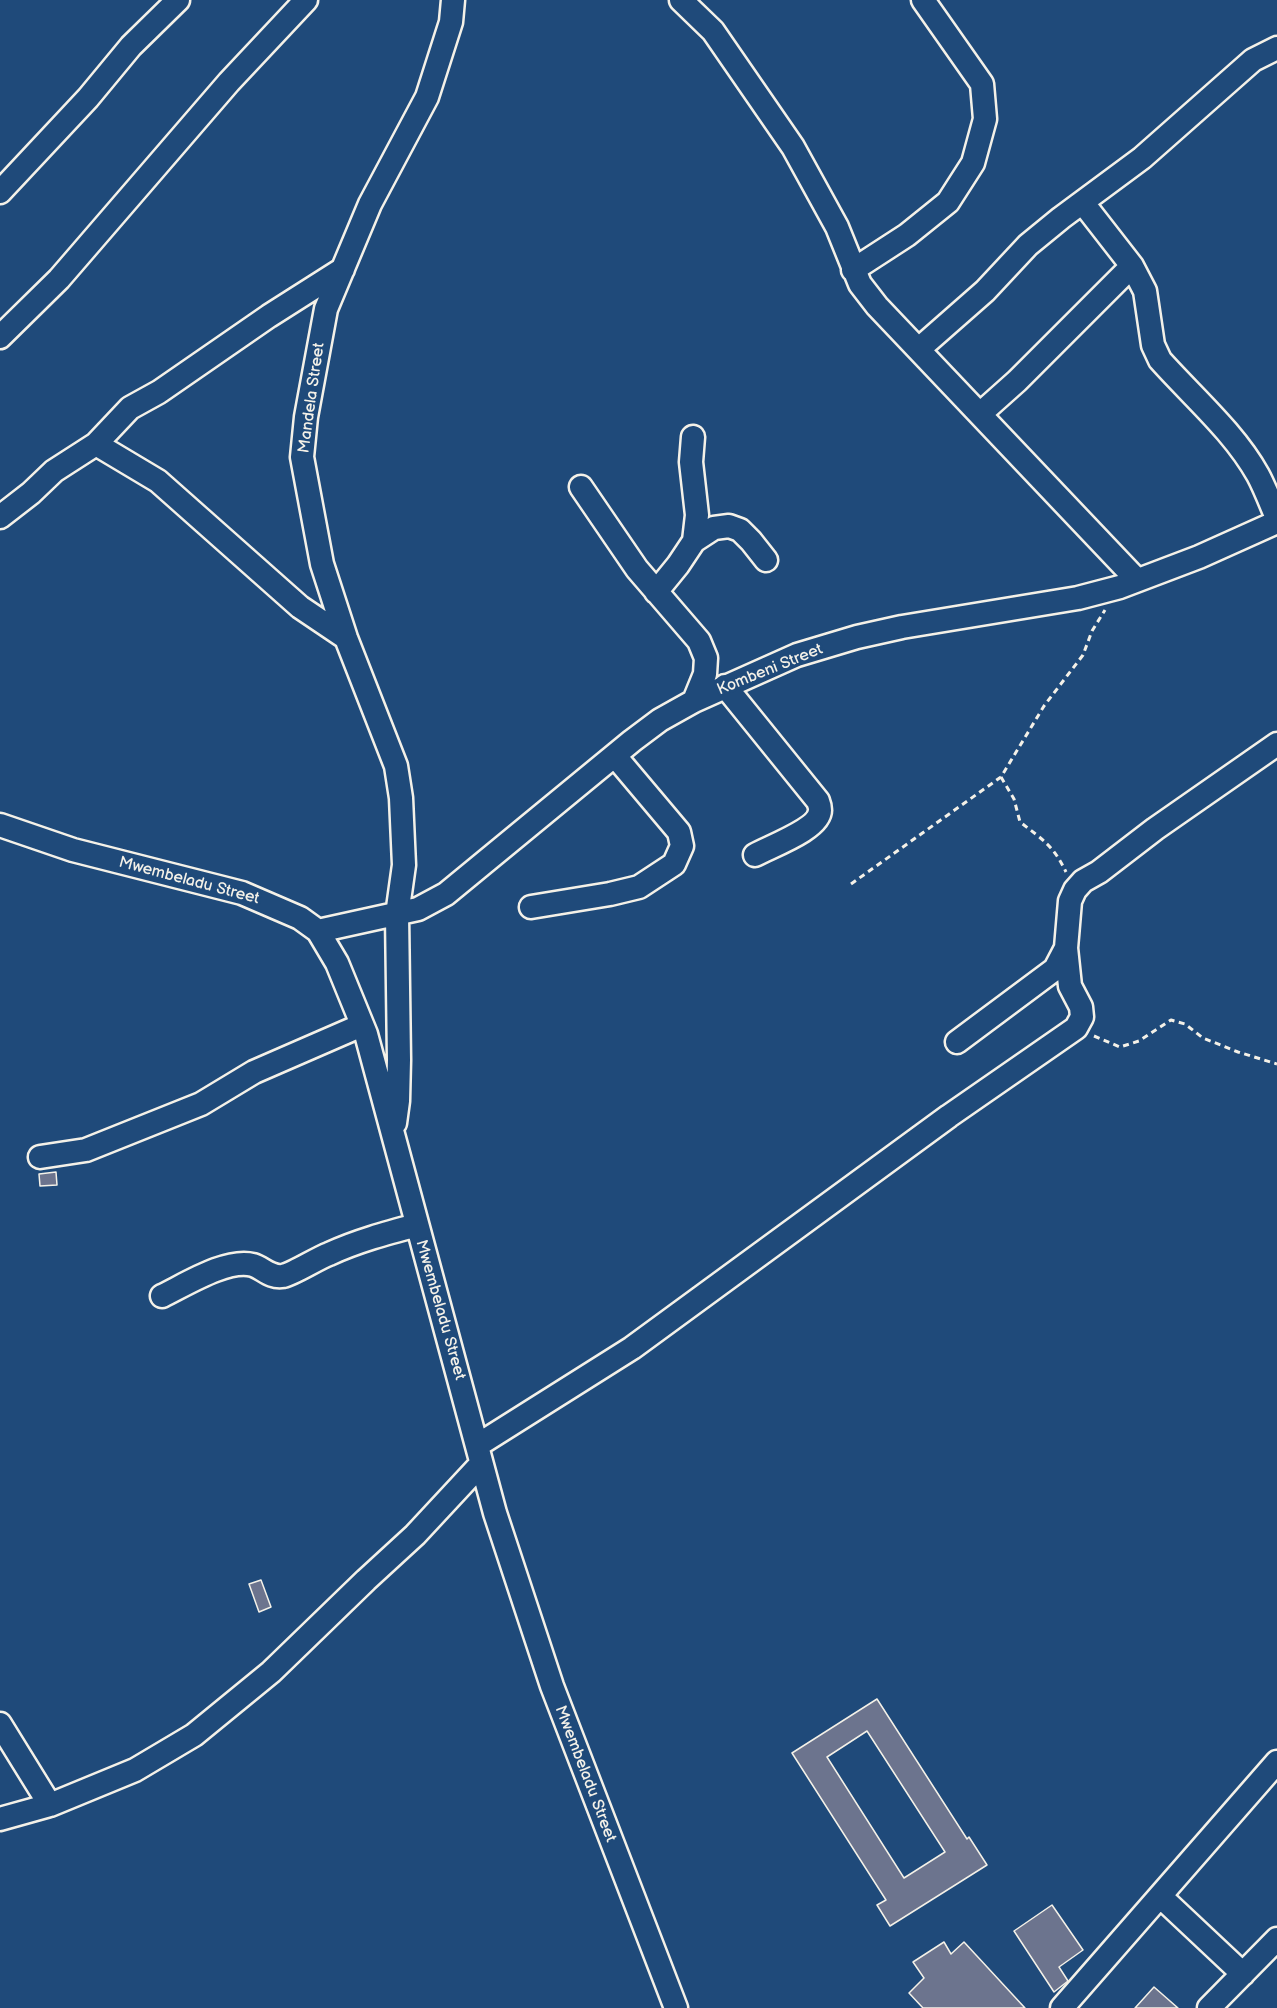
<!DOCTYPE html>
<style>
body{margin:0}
canvas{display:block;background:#1f4a7a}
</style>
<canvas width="1277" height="2008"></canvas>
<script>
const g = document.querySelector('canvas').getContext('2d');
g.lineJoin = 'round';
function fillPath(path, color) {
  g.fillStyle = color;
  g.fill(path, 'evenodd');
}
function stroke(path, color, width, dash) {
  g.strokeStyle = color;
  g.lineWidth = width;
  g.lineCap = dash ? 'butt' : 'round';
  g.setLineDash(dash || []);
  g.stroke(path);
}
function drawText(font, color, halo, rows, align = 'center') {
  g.font = font + ' "Balsamiq Sans",sans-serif';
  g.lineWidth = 5;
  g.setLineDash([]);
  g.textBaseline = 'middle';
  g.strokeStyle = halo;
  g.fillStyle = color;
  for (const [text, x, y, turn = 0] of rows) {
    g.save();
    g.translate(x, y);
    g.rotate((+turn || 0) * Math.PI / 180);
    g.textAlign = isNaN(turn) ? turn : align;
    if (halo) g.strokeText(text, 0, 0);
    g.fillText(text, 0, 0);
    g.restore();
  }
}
const building = new Path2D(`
 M56,1172L57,1185L40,1186L39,1174Z
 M261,1580L271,1607L259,1612L249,1584Z
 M877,1699L967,1839L969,1837L987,1865L890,1926L877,1905L886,1900L792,1753ZM867,1731L945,1852L904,1878L827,1757Z
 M1052,1905L1083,1950L1059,1967L1068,1981L1054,1992L1014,1931Z
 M944,1942L951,1954L964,1942L1025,2008H923L909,1993L924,1978L913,1962Z
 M1154,1987L1178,2008H1135Z`);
fillPath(building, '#6c748e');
stroke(building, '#f4f1e8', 1.5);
const minor = new Path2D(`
 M681,0L713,31L793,147L837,227L860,284L877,306L1137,580
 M0,192L88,98L131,46L178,0
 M1083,203L1132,266L1145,291L1153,345L1160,360C1193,397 1234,432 1258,475C1265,488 1271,504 1277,518
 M853,270L907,235L948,202L973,163L985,119L982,84L923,0
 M0,337L59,279L229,82L306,0
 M919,349L985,291L1028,245L1061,218L1142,158L1253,60L1277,48
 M980,414L1017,381L1132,266
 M693,437L691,462L697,515L694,541
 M96,444L158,481L300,607L346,638
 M581,487L637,569L699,641L706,658L705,674L694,701
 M0,517L31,493L54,471L96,444L130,408L159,392L269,316L343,269
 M656,592L678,565L694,541L714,528L729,526L740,530L751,541L766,560
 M725,686L818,801C818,801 821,809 820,810C820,829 771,846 755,855
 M0,825L73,850L242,893L300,918L318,931L337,963L366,1034L495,1513L552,1686L676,2008
 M531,907L610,894L639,887L674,864L682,846L679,832L615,756
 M318,931L418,909L446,894L632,741L660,720L694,701L797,655L857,637L902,627L1078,598L1120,587L1199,557L1277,522
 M957,1042L1055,969L1066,948
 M395,1123L398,1101L399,1060L397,915L404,865L401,798L396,766L346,638L322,564L302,457L306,417L326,309L370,204L427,97L451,22L453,0
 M40,1157L86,1150L201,1104L254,1072L362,1025
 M162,1296C185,1285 227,1258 253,1265C263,1268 270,1278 283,1276C295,1273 316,1259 329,1254C357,1241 387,1233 417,1225
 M478,1445L632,1348L949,1116L1076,1028L1082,1017L1081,1007L1070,986L1066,948L1070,901L1075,890L1083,881L1099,872L1155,829L1277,744
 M0,1724L50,1805
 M0,1819L50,1805L135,1770L194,1735L271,1672L366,1580L415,1535L481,1464
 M1160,1896L1243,1974
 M1062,2008L1277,1762
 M1209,2008L1277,1939`);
stroke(minor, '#f4f1e8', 27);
stroke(new Path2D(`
 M1001,777L1014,799L1020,822C1043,840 1053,845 1066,872
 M851,884L1001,777L1044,706L1083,655L1092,631L1105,610
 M1094,1036L1120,1047L1139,1041L1171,1020L1185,1024L1203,1038L1238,1052L1277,1064`), '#f4f1e8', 3, [6, 4.5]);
stroke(minor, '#1f4a7a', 22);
drawText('16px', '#f4f1e8', '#1f4a7a', [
 ["Mandela Street",312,398,-82],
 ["Kombeni Street",770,670,-22],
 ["Mwembeladu Street",189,881,15],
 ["Mwembeladu Street",440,1310,74],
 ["Mwembeladu Street",585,1774,69]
]);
</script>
